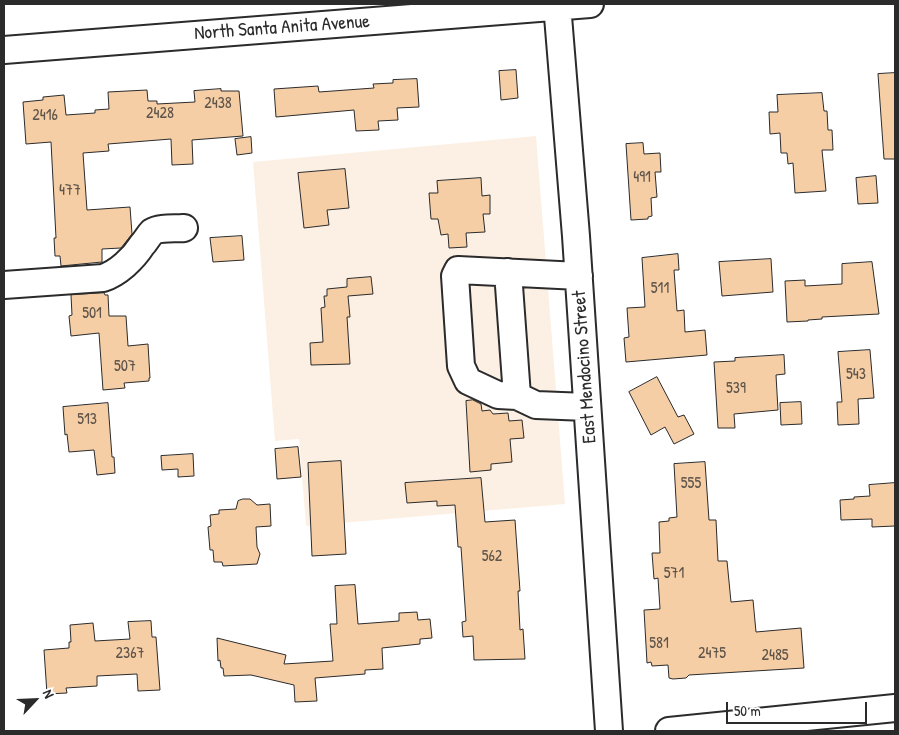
<!DOCTYPE html>
<style>
body{margin:0}
#map{position:relative;width:899px;height:735px;overflow:hidden;background:#fff;font-family:"Patrick Hand",sans-serif}
canvas{display:block}
.frame{position:absolute;inset:0;border:5px solid #2b2b2b;pointer-events:none}
.north{position:absolute;left:10px;top:675px;width:50px;height:50px;-webkit-text-stroke:4px #fff;paint-order:stroke;rotate:65deg;font-size:14px;font-weight:700;line-height:20px;text-align:center;color:#2b2b2b}
.north::after{content:'';display:block;margin:auto;width:18px;height:22px;background:#2b2b2b;clip-path:polygon(50% 0,100% 100%,50% 72%,0 100%)}
.scale{position:absolute;left:726px;top:702px;width:141px;height:22px;box-sizing:border-box;border:2px solid #2b2b2b;border-top:0;padding-left:6px;font-size:15px;line-height:18px;white-space:nowrap;color:#2b2b2b;-webkit-text-stroke:4px #fff;paint-order:stroke}
</style>
<div id="map">
<canvas width="899" height="735"></canvas>
<div class="frame"></div>
<div class="north">N</div>
<div class="scale">50 m</div>
</div>
<script>
const g = document.querySelector('canvas').getContext('2d');
g.lineJoin = 'round';
function fillPath(path, color) {
  g.fillStyle = color;
  g.fill(path, 'evenodd');
}
function stroke(path, color, width, dash) {
  g.strokeStyle = color;
  g.lineWidth = width;
  g.lineCap = dash ? 'butt' : 'round';
  g.setLineDash(dash || []);
  g.stroke(path);
}
function drawText(font, color, halo, rows, align = 'center') {
  g.font = font + ' "Patrick Hand",sans-serif';
  g.lineWidth = 4;
  g.setLineDash([]);
  g.textBaseline = 'middle';
  g.strokeStyle = halo;
  g.fillStyle = color;
  for (const [text, x, y, turn = 0] of rows) {
    g.save();
    g.translate(x, y);
    g.rotate((+turn || 0) * Math.PI / 180);
    g.textAlign = isNaN(turn) ? turn : align;
    if (halo) g.strokeText(text, 0, 0);
    g.fillText(text, 0, 0);
    g.restore();
  }
}
fillPath(new Path2D(`
 M536,136L565,504L306,526L299,439L275,441L253,162Z`), '#fcf0e4');
const building = new Path2D(`
 M516,70L518,98L501,100L499,71Z
 M895,73V159H884L878,74Z
 M417,79L419,107L397,108L398,120L378,121L379,130L356,131L354,110L276,117L274,89L318,86L319,92L374,88L373,84L393,83V80Z
 M221,89V91H239L243,136L192,140L193,164L172,165L171,139L108,144L109,151L83,153L87,210L130,207L132,234L121,248L102,249V262L61,266L60,256H55L54,238H56L51,142L26,144L23,102L43,100V97L64,95L66,115L95,113V110L109,109L108,92L147,90L148,101H157V104L195,102L194,91Z
 M822,93L824,111H827L828,130H832L833,150H822L826,191L795,193L793,163L788,164L787,153H781L780,133L770,134L769,112H778L777,95Z
 M251,137L252,153L237,155L235,139Z
 M643,143L644,154L660,153L661,172H655L657,197L651,198L652,216L648,217V219L631,220L626,144Z
 M345,169L349,208L327,210L329,225L304,228L298,173Z
 M876,176L878,203L858,204L856,178Z
 M481,178L482,196L490,195V214H483L485,232L466,233L467,247L449,248L448,234L441,235L438,219H431L429,193H438L437,181Z
 M242,236L244,260L213,262L210,238Z
 M678,254L679,270H674L677,311L684,310L685,332L705,330L707,355L626,362L624,338L629,337L627,308L645,307L642,258Z
 M771,259L773,292L722,296L719,262Z
 M872,262L879,314L822,317V319L808,320V321L787,322L785,281L805,280V286L842,284V264Z
 M371,277L373,294L348,296L350,317H347L350,364L311,365L310,343L323,342L321,308L325,307L324,296H327V289L347,287V279Z
 M104,293L105,295H108L109,316H126L128,346L148,344L150,378H149V381L124,383L125,388L103,390L99,333L71,336L69,316L72,315L71,295Z
 M870,350L874,398L858,399L859,424L838,425L837,402H842L838,352Z
 M784,355L785,374L776,375L778,410L734,414L735,428H718L714,362L735,361V358Z
 M657,377L678,417L684,415L694,434L674,444L665,427L651,435L629,392Z
 M473,400L481,404L482,411L490,410L493,414L508,413L509,421L522,420L524,438L510,439L512,462L491,464V470L470,472L466,401Z
 M801,402L802,424L781,425L780,403Z
 M108,403L112,457H114L115,473L97,475L94,450L69,452L67,434L65,435L63,407Z
 M298,447L301,477L277,479L275,449Z
 M193,454L194,476L178,477V469L162,470L161,456Z
 M341,461L346,554L312,556L308,463Z
 M705,462L709,520H716L718,561H727L731,602L753,600L756,632L801,628L804,668L689,675L686,678L673,679L669,678L668,665L652,666L651,662L647,663L644,610L660,609L658,578L654,579L652,553H660L659,522L669,521V518L677,517L674,464Z
 M481,478L485,522L515,520L520,591H518L520,630L523,629L525,659L474,660L473,636L463,637L462,622L466,621L461,547H458L455,505L437,506V501L407,503L405,483Z
 M895,483V526L872,527V519L841,520L840,500L854,499V497L870,496L869,485Z
 M243,499H250L257,505L270,504L271,526L256,527L257,547L260,554L257,564L223,566L222,562H214L213,550H210L208,527L211,526L210,515L219,514V510L236,509L238,501Z
 M355,585L358,624L399,621V613L417,612L418,620L430,619L432,638L420,639V644L382,648L383,669L365,670V674L315,678L317,701L295,702L294,685L251,675L224,676L223,668H221L220,660L218,661L217,638L286,655L284,664L333,661L330,624H337L335,586Z
 M151,621L152,637H156L160,690L138,691L137,674L97,676V686L66,688L67,693L47,694L44,650L69,648V642H71L70,625L93,623L95,641L130,639L128,622Z`);
fillPath(building, '#f6cea5');
stroke(building, '#2b2b2b', 1);
const minor = new Path2D(`
 M557,4L576,236L609,731
 M4,50L590,4
 M508,272L517,396
 M579,276L458,270L455,276L461,366L468,381L498,395L517,396L536,405L587,407
 M4,285L103,278C118,273 133,259 142,245C146,241 148,236 152,232C160,227 175,229 184,228
 M669,731L895,708`);
stroke(minor, '#2b2b2b', 30);
stroke(minor, '#fff', 26);
drawText('16px', '#5e544a', null, [
 ["2438",218,104],
 ["2428",160,114],
 ["2416",45,116],
 ["491",642,178],
 ["477",70,191],
 ["511",660,289],
 ["501",92,314],
 ["507",125,367],
 ["543",856,375],
 ["539",736,389],
 ["513",87,420],
 ["555",691,484],
 ["562",492,557],
 ["571",674,574],
 ["581",659,644],
 ["2367",130,654],
 ["2475",712,654],
 ["2485",775,656]
]);
drawText('19px', '#2b2b2b', '#fff', [
 ["North Santa Anita Avenue",282,28,-4],
 ["East Mendocino Street",585,367,-94]
]);
</script>
